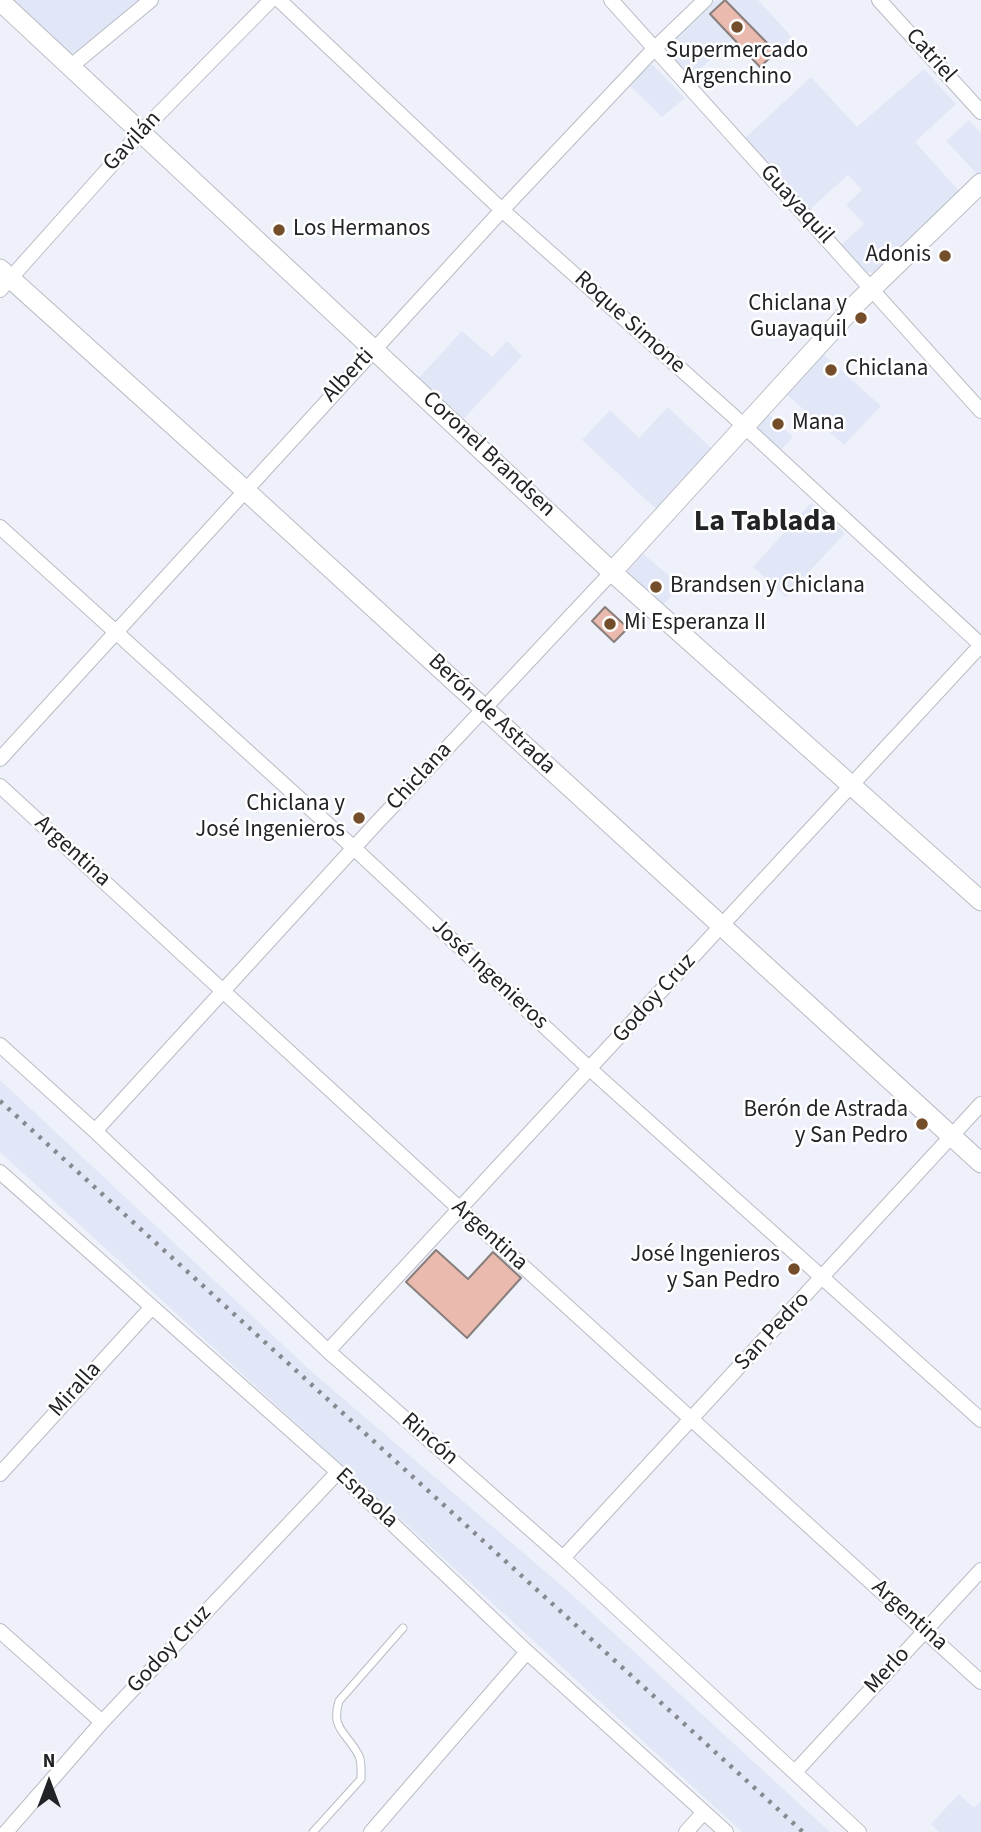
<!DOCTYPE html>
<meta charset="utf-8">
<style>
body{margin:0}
#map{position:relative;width:981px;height:1832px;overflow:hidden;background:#eef1fa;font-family:"Source Sans 3",sans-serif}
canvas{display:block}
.north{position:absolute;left:14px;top:1748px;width:70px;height:70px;-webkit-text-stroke:5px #fff;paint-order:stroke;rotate:0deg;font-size:19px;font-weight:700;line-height:28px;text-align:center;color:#222327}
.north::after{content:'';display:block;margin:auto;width:24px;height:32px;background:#222327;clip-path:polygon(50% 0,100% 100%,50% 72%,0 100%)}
</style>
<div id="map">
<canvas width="981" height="1832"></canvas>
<div class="north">N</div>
</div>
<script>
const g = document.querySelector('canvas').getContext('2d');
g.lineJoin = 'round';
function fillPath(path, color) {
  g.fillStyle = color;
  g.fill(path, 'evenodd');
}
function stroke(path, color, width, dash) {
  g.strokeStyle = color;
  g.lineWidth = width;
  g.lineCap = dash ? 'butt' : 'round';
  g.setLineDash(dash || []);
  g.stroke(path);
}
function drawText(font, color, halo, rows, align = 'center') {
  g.font = font + ' "Source Sans 3",sans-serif';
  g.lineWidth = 5;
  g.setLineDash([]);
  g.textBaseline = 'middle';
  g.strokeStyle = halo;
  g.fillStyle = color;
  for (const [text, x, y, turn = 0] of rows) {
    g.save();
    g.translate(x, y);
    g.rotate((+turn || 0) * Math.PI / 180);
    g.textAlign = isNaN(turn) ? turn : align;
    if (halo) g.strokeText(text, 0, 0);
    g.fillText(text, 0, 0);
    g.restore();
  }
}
fillPath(new Path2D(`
 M9,0H139L77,52L71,54Z
 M715,0H758L792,37L760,67L734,39L689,79L669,56L668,52L670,45Z
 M653,65L685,98L662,117L628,84L645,66Z
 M924,69L956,104L915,142L960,192L876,273L865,272L841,245L864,224L846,205L862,190L848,175L809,210L744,139L811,77L857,127Z
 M969,120L981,133V172L978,175L946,141Z
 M462,331L492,357L507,341L522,356L460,423L415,382Z
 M822,353L881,406L844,445L785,393Z
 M668,407L713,450L657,510L582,440L610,410L639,438Z
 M767,413L793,437L780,451L758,429L757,425Z
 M811,503L845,533L786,597L753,567Z
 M640,551L681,586L662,606L629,576L627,567Z
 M0,1080L311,1371L568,1591L830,1832H742L0,1152Z
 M959,1794L974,1808L981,1801V1832H939L931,1824Z`), '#e2e7f7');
const building = new Path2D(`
 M725,0L776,52L760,67L710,14Z
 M605,607L628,628L614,642L592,621Z
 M436,1250L468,1279L493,1252L521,1278L467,1338L406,1282Z`);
fillPath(building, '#ebbaae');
stroke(building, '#887e7c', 2);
const lane = new Path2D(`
 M313,1832L361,1779C361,1771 362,1763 359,1756C348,1733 330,1730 339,1701L403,1628`);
const street = new Path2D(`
 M279,0L502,210L730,413L981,645
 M611,0L981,411
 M879,0L981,112
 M70,67L151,0
 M0,290L141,132L271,0
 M0,527L355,849L591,1070L981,1420
 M0,759L502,210L654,49L705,0
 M0,786L461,1210L981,1682
 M0,1045L95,1131L328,1351L563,1558L859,1832
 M95,1131L372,828L612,572
 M0,1172L338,1472L527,1652L726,1832
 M328,1351L981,645
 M0,1474L152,1307
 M563,1558L981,1104
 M0,1631L102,1722
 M795,1772L981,1570
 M6,1832L102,1722L338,1472
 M371,1832L527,1652
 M686,1832L704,1812`);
const secondary = new Path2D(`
 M0,1L612,572L981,901
 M0,269L245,490L981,1163
 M612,572L856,304L981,183`);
stroke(lane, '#b8bbc4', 9);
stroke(street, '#b8bbc4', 16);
stroke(secondary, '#b8bbc4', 21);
stroke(lane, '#fff', 7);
stroke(street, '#fff', 14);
stroke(secondary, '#fff', 19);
stroke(new Path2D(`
 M0,1101L803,1832`), '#878990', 4.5, [3.5, 7]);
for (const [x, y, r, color] of [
 [737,27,7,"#744e2b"],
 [279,230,7,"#744e2b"],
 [945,256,7,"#744e2b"],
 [861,318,7,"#744e2b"],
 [831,370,7,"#744e2b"],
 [778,424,7,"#744e2b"],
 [656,587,7,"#744e2b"],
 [610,624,7,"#744e2b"],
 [359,818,7,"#744e2b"],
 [922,1124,7,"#744e2b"],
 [794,1269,7,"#744e2b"]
]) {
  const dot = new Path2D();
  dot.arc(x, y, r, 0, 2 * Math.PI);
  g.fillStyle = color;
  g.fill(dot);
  stroke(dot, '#fff', 2.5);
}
drawText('23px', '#222327', '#fff', [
 ["Supermercado",737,52,"center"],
 ["Argenchino",737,78,"center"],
 ["Los Hermanos",293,230],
 ["Adonis",931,256,"right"],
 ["Chiclana y",847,305,"right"],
 ["Guayaquil",847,331,"right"],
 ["Chiclana",845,370],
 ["Mana",792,424],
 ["Brandsen y Chiclana",670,587],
 ["Mi Esperanza II",624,624],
 ["Chiclana y",345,805,"right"],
 ["José Ingenieros",345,831,"right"],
 ["Berón de Astrada",908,1111,"right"],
 ["y San Pedro",908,1137,"right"],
 ["José Ingenieros",780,1256,"right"],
 ["y San Pedro",780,1282,"right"]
], 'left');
drawText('23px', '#222327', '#fff', [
 ["Catriel",930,56,48],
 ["Gavilán",133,142,-47],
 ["Guayaquil",796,205,48],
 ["Roque Simone",629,323,42],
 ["Alberti",349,376,-47],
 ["Coronel Brandsen",488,455,43],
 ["Berón de Astrada",491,715,43],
 ["Chiclana",420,777,-47],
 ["Argentina",72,852,42],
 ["José Ingenieros",489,975,43],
 ["Godoy Cruz",655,999,-48],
 ["Argentina",489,1236,42],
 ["San Pedro",773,1332,-47],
 ["Miralla",76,1390,-48],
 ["Rincón",429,1440,41],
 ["Esnaola",366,1499,43],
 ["Argentina",909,1616,42],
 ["Godoy Cruz",170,1650,-47],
 ["Merlo",888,1671,-47]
]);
drawText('bold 30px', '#222327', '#fff', [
 ["La Tablada",765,523]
]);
</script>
